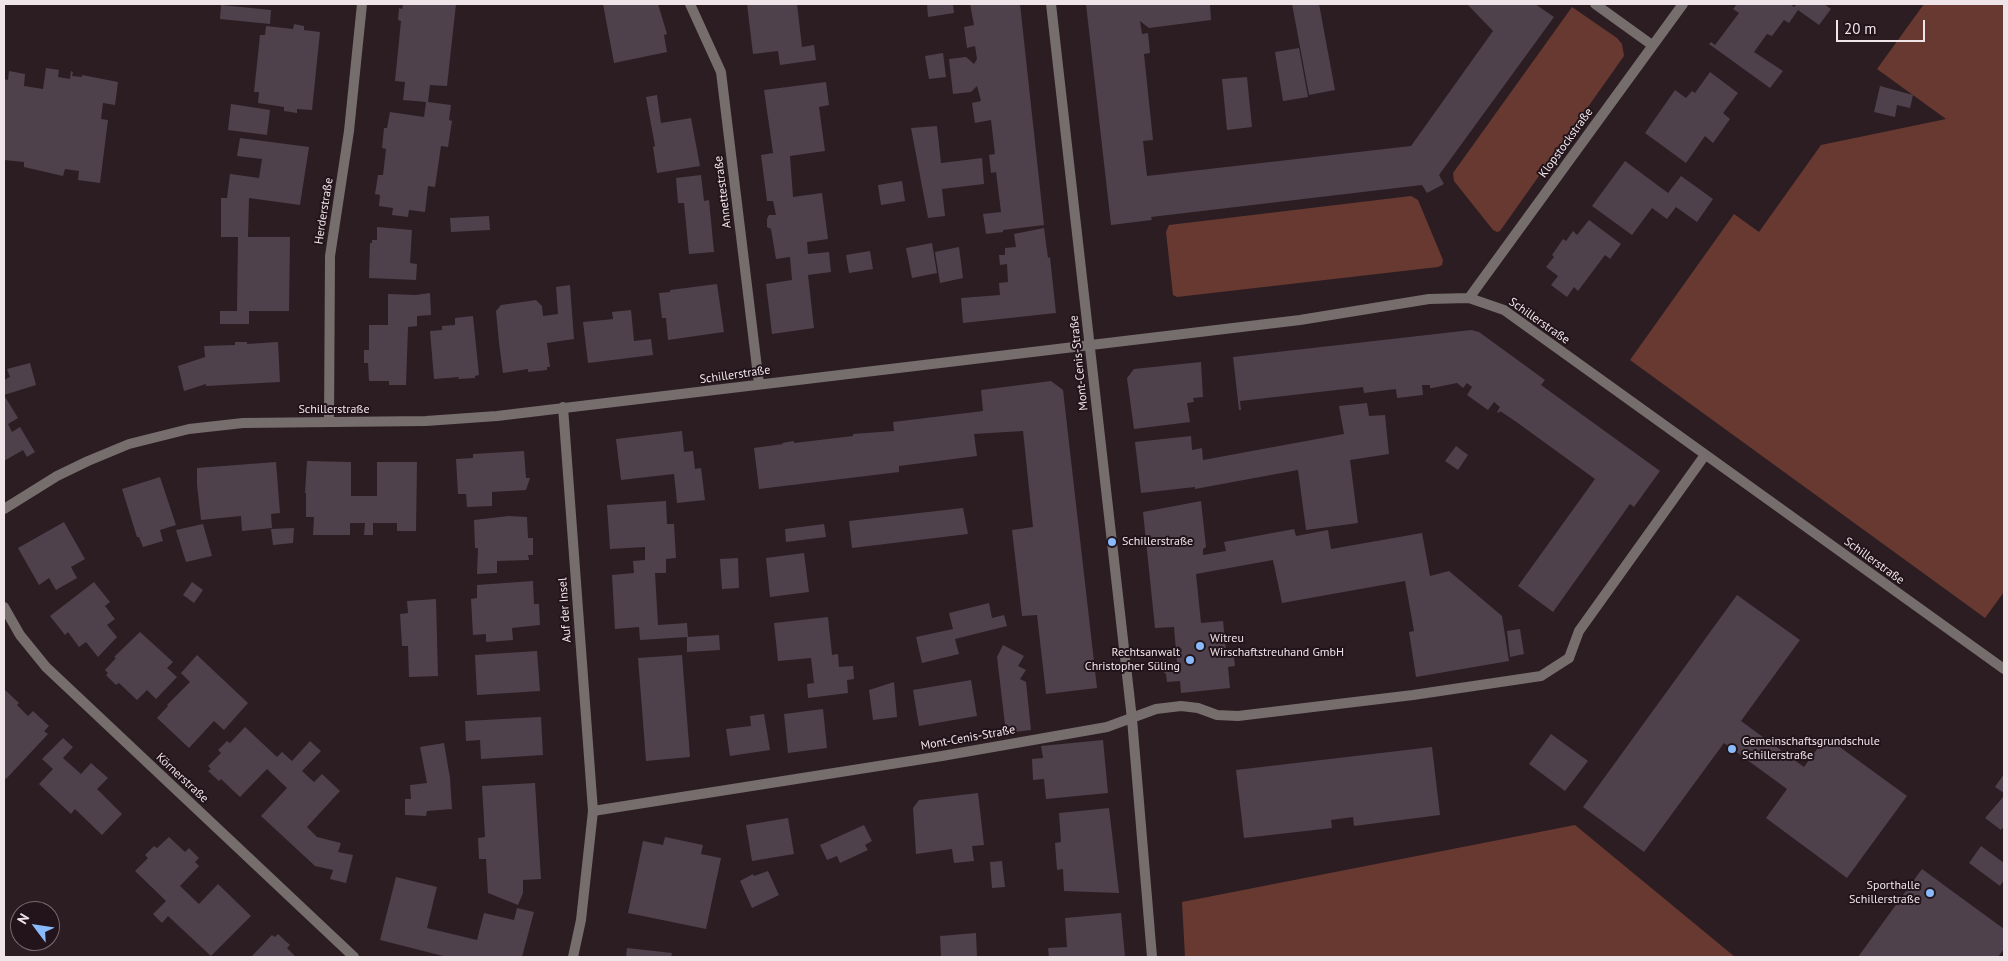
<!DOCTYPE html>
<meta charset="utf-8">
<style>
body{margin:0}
#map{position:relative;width:2008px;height:961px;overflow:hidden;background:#2c1d23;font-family:"PT Sans",sans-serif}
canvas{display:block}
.frame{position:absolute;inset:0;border:5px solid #efe5e9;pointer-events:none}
.north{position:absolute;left:10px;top:901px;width:50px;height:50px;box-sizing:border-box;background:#22141a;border:1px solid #74686d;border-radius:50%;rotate:301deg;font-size:14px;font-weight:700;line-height:20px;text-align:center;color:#efe5e9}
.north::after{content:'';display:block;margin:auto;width:18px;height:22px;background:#89bafc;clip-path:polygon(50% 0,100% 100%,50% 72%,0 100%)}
.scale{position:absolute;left:1836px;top:20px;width:89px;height:22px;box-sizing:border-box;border:2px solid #efe5e9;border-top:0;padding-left:6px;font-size:15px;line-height:18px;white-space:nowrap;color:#efe5e9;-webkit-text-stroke:4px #22141a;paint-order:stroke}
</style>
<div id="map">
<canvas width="2008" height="961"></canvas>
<div class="frame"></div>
<div class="north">N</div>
<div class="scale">20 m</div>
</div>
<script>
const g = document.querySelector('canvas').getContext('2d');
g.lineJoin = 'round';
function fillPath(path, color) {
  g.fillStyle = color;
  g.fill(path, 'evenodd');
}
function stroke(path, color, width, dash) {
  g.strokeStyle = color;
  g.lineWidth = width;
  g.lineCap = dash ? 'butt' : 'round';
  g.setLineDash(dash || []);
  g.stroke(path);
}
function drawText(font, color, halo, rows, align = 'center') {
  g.font = font + ' "PT Sans",sans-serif';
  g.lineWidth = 4;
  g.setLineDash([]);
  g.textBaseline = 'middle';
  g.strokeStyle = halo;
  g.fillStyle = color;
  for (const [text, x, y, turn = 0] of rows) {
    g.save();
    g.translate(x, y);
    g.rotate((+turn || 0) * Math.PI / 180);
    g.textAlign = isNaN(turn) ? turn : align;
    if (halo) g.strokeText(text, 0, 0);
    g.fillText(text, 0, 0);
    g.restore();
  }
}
fillPath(new Path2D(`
 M1924,4H2004V592L1985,618L1630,360L1734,214L1759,232L1821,145L1946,119L1877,69Z
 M1572,7L1617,38L1622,44L1624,56L1500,231L1497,232L1493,230L1454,181L1453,173Z
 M1411,196L1418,200L1443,260L1442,265L1438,267L1177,297L1173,295L1166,232L1169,225Z
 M1575,825L1735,957H1185L1182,902Z`), '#683931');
fillPath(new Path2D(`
 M403,4H456L447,86L430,85L428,102L451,105L449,120L452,121L448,147L441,146L435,187L428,186L425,212L409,210L408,217L392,215L393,208L379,206L380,195L375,194L378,175H383L386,149L382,148L384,128H387L390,112L424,117L426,102L403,100L405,82L395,81L401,21L398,20L399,8L402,9Z
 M603,4H658L667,34L664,35L667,52L614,63Z
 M747,4H797L802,47L814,45L816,60L780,65L778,51L753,54Z
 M927,4H953L954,13L928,17Z
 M970,4H1020L1044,225L1003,230V232L986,234L983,214L1001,212L996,172L991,173L989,155L995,154L991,120L975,123L972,103L981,101L977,86L971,92L953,94L949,59L966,57L974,64L977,59L975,46L967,48L964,27L974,25Z
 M1086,4H1210L1211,20L1149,28L1140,21L1142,34L1148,33L1150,53L1144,54L1153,140L1143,141L1147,176L1411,146L1493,31L1467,4H1535L1554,17L1439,175L1444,184L1427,193L1422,185L1151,217L1152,220L1111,225Z
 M1292,4H1319L1335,90L1309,95Z
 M1737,4H1790L1794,7L1797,4H1824L1831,9L1819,25L1798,10L1789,23L1784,20L1772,36L1767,34L1754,52L1783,71L1770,88L1709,44L1711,42L1715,45L1739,13L1733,9Z
 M221,5L271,10L270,24L220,19Z
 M294,24L304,26V30L320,32L312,110L297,109V113L284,111V107L258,103L259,92H254L260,35H265L266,26L293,29Z
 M1299,48L1308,97L1283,101L1275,52Z
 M943,53L946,77L929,79L925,56Z
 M46,68L59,70L58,77L70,79L71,71L73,72L72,76L82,77V75L118,82L115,105L103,103L101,119L108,120L100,183L78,180L79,171L65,169L63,176L24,167V162L4,160V79L8,80L9,71L25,74L24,86L43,89Z
 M1710,72L1738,93L1723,113L1730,119L1713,143L1705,136L1686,163L1645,133L1675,90L1686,98L1692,91L1695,93Z
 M1247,77L1252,127L1227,130L1222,79Z
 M826,82L829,105L819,107L825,151L790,156L793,197L822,193L828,239L807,242L808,254L829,252L831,272L808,275L814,328L772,334L766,284L792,280L790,257L776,259L771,229L767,227V219L769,215H776L773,201H767L761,155L773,153L764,90Z
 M1880,86L1913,95L1910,108L1897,105L1895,117L1874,112Z
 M657,95L661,123L691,118L700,166L657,173L653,147L655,146L646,97Z
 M231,104L270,110L267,135L228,130Z
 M937,126L941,163L982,158L984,184L942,189L945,216L928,218L911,128Z
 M240,138L309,147L300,205L249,198L248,237H290L289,311H249V324H220V311H237L238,237H221V198H227L230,174L259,178L262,159L237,156Z
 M1625,161L1668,193L1681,176L1713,199L1697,222L1676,207L1667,219L1652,208L1632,235L1592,206Z
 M701,175L704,201L709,200L714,252L689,254L684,203H678L676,178Z
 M902,181L905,201L881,205L878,185Z
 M489,216L490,230L451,232L450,218Z
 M1589,220L1621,244L1610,259L1605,255L1578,291L1574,287L1567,297L1551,285L1558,276L1546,267L1554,257L1552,255L1563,239L1566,241L1573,231L1577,235Z
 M377,227L412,230L410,263L417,264L416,280L369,278L370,243H372V240H377Z
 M1044,228L1048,258L1050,257L1056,313L963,323L961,298L1000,295L999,283L1008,282L1007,264L1000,265L999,255H1005V248L1016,247L1014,234Z
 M932,243L937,273L912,278L906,248Z
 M959,247L963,278L940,283L935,252Z
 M870,251L873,269L849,273L846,255Z
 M717,284L724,332L668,340L666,318H662L659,293L670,292V290Z
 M570,285L574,339L547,343L550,367H547V370L528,372V369L503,373L499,343L496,311L501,305L536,300L542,306L543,316L558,314L556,287Z
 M430,293L431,315L417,316V326L408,327L406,385H389V381H369L368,363H364V350H369V325H388V294L416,295Z
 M631,310L634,341L651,339L653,355L588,363L583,322L613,319L612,312Z
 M473,316L479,375L475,376V378L458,379L459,377L434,379L430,331L442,330V326L455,325V318Z
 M1471,330L1479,332L1545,380L1541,385L1660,471L1634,507L1630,504L1553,612L1518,586L1595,479L1515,421L1500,411L1499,413L1497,412L1500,407L1494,402L1488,410L1467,395L1472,387L1467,383L1463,388L1457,383L1432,388H1430V385H1422L1423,395L1397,398L1396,389L1364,393L1363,387L1240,401L1241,410H1239L1233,357Z
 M235,342H247V344L278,342L280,382L206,386V384L184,391L178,366L205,357L204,346L235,345Z
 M1201,362L1203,397L1193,398L1194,402L1187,403L1190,422L1134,429L1127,378L1134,369Z
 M30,363L36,385L4,395L18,418L8,424L12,432L20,427L35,452L27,457L23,450L4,461V380L10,377L7,369Z
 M1051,381L1063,390L1097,688L1046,694L1037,615L1022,616L1012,530L1033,527L1023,431L974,434L977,456L899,466V472L759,489L754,448L783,444L782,443L794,441V443L853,436V434L894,431L893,422L983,411L981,390Z
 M1367,403L1369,416L1385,415L1389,454L1350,460L1358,523L1306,530L1298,470L1195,489V487L1141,493L1135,442L1191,436L1192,450L1202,448L1203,460L1344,434L1339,406Z
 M682,431L684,452L693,451L695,469L701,468L705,500L677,503L674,474L621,480L616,439Z
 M1456,446L1468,455L1458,470L1445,461Z
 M524,451L526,478H530L526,490L492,492V506L467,507L466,494H458L456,459L473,458V454Z
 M307,461L351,462V496H377V462H417L416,531H397V523H373V535H364L365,523H350V535H313L314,517H306V493H305Z
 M276,462L280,513L271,514L272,528L242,531L241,516L201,520L197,485V468Z
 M160,477L176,525L160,530L163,541L143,547L139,537H137L122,489Z
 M666,501L667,524H674L676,558L666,559V573H655L658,625L687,623L688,637L719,635L720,650L687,652V637L640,640L639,627L615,629L612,575L634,573L633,561L645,560V547L610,549L607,505Z
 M1201,501L1206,547L1203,549V555L1226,551L1224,542L1294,529L1296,536L1328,530L1331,549L1422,533L1430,576L1449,571L1502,616L1509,661L1416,677L1409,632L1414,631L1405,581L1282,603L1273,560L1196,574L1201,623L1223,621L1226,650L1233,649L1235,666L1228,667L1230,688L1181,693L1180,681L1167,682L1166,674L1161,670L1165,664L1177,662L1174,627L1155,628L1143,512Z
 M963,508L968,534L852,548L849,521Z
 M509,516L527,517L528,538H533V555H528L529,560L497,561V573L477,574L478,548H475L474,520Z
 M64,522L85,559L71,567L77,578L56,590L49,578L39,585L18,548Z
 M203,524L212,556L186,562L176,530Z
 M824,524L826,537L786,542L785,529Z
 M294,528L293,543L273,545L271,529Z
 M804,553L809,592L770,597L766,558Z
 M738,558L739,588L722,589L720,559Z
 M533,581L534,604H539L540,625L512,628L513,640L486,642V634L473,635L471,599L477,598V585Z
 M94,582L110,602L105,606L115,619L107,625L117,637L98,657L86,642L79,647L68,632L65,635L50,616Z
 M192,582L203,590L194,603L183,595Z
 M1737,595L1800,640L1741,721L1804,767L1826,737L1907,796L1847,878L1766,818L1787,789L1724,743L1644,852L1583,807Z
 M436,599L438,676L409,677L408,646H402L400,614L408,613L407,601Z
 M989,603L992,618L1004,615L1007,626L955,639L959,654L922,663L916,637L953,629L949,613Z
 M828,617L832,655L838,654L839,667L853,666L854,679L847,680L848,693L808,698L807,684L814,683L811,658L778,661L774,623Z
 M1520,629L1524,654L1510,657L1507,631Z
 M140,632L173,662L167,668L177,677L156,699L147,690L137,700L119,683L116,685L106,675L108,673L105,670L116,658L114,657Z
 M1003,645L1024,656L1018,666L1026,670L1020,679L1026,682L1031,730L1006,733L997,657Z
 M537,651L540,691L477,695L475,655Z
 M197,655L248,703L224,730L214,721L189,748L157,718L168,706L167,705L190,682L181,673Z
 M682,655L690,757L646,761L638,658Z
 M971,680L977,716L919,726L913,690Z
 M894,682L897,717L873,720L869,690Z
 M4,689L19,703L17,705L28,716L33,711L49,726L44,731L48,734L6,779L4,777Z
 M823,709L827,748L788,753L784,714Z
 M764,714L770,750L730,756L726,729L751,726L750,716Z
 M541,717L543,755L481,759L480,740L466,741L465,721Z
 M245,727L277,757L282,752L292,761L310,741L321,751L302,771L314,782L322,774L340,791L307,827L317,837L341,843L338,852L353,855L346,883L330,879L333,870L315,866L261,816L287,788L267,769L240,797L221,779L219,781L208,771L211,769L208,766L221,753L218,750L227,741L230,743Z
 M1551,734L1588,761L1565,791L1529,764Z
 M63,738L73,747L63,758L81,774L91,763L108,778L97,789L122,814L102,835L75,809L71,814L39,784L53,769L42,759Z
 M1103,740L1108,793L1046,799L1044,779L1033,780L1032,759L1043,758L1041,746Z
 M444,743L450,778L452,809L427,811L426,816L405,815V799H411L410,785L427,783L420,747Z
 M1432,747L1440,815L1354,826L1353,817L1331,820L1332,828L1244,838L1236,770Z
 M2004,774V793L1995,787Z
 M535,783L541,879L523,880V893L518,905L488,893L486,859H479L478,838L485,837L482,786Z
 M978,793L984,845L972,846L974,861L954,863L952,849L916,854L913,808L919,800Z
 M2004,796V826L2001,830L1985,818Z
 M1109,808L1119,893L1064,891L1063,869L1057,870L1055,843L1061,842L1059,813Z
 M788,818L794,854L752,861L746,825Z
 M864,825L872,841L865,845L868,850L840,863L837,856L827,860L820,845Z
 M169,837L185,852L189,848L199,858L195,862L199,866L180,886L199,904L218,884L251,916L211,956L168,916L162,923L153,914L166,901L135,871L148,858L145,855L154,846L157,848Z
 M665,837L703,845L701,854L721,858L706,929L628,913L643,841L663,845Z
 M1981,846L2004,863V880L2000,886L1969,863Z
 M1002,861L1005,887L992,888L990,862Z
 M1922,869L2004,929V949L1998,957H1858Z
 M768,871L779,895L752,908L740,881L753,874L754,876Z
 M396,877L437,887L427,928L477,940L484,913L514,920L517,908L534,912L522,957H447L380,940Z
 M1121,913L1125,957H1049L1048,948L1067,947L1065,918Z
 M976,933L977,957H941L940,936Z
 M278,934L290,945L287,948L296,957H251L272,935L275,937Z
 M627,948L672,953L671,957H626Z`), '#4e414b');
stroke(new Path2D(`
 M593,811L942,756L1107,727L1156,709L1181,706L1198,708L1217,715L1238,716L1413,695L1541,676L1569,658`), '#766d6d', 10);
stroke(new Path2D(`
 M690,4L721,72L759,384
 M1051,4L1132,719L1152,957
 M1595,4L1652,45
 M1469,298L1683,4
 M563,407L593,811L581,920L573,957
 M329,422L330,256L349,131L362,4
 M4,509L57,476L88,461L129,444L189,429L243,423L426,421L497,416L1300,320L1429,299L1469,298L1504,310L2004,669
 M4,607L20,635L46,667L354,957
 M1569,658L1579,631L1705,455`), '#766d6d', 10);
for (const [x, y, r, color] of [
 [1112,542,5,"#89bafc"],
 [1200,646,5,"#89bafc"],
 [1190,660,5,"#89bafc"],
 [1732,749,5,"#89bafc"],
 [1930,893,5,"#89bafc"]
]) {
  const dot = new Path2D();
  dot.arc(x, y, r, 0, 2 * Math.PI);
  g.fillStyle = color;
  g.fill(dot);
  stroke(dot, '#22141a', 2);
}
drawText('12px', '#efe5e9', '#22141a', [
 ["Klopstockstraße",1566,143,-54],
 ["Annettestraße",723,192,-97],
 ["Herderstraße",324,211,-81],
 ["Schillerstraße",1539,321,35],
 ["Mont-Cenis-Straße",1079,363,-96],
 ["Schillerstraße",735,375,-8],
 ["Schillerstraße",334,410],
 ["Schillerstraße",1874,561,36],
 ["Auf der Insel",565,610,-94],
 ["Mont-Cenis-Straße",968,738,-10],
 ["Körnerstraße",182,778,43]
]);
drawText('12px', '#efe5e9', '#22141a', [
 ["Schillerstraße",1122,542],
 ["Witreu",1210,639],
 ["Wirschaftstreuhand GmbH",1210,653],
 ["Rechtsanwalt",1180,653,"right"],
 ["Christopher Süling",1180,667,"right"],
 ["Gemeinschaftsgrundschule",1742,742],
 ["Schillerstraße",1742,756],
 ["Sporthalle",1920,886,"right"],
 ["Schillerstraße",1920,900,"right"]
], 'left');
</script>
